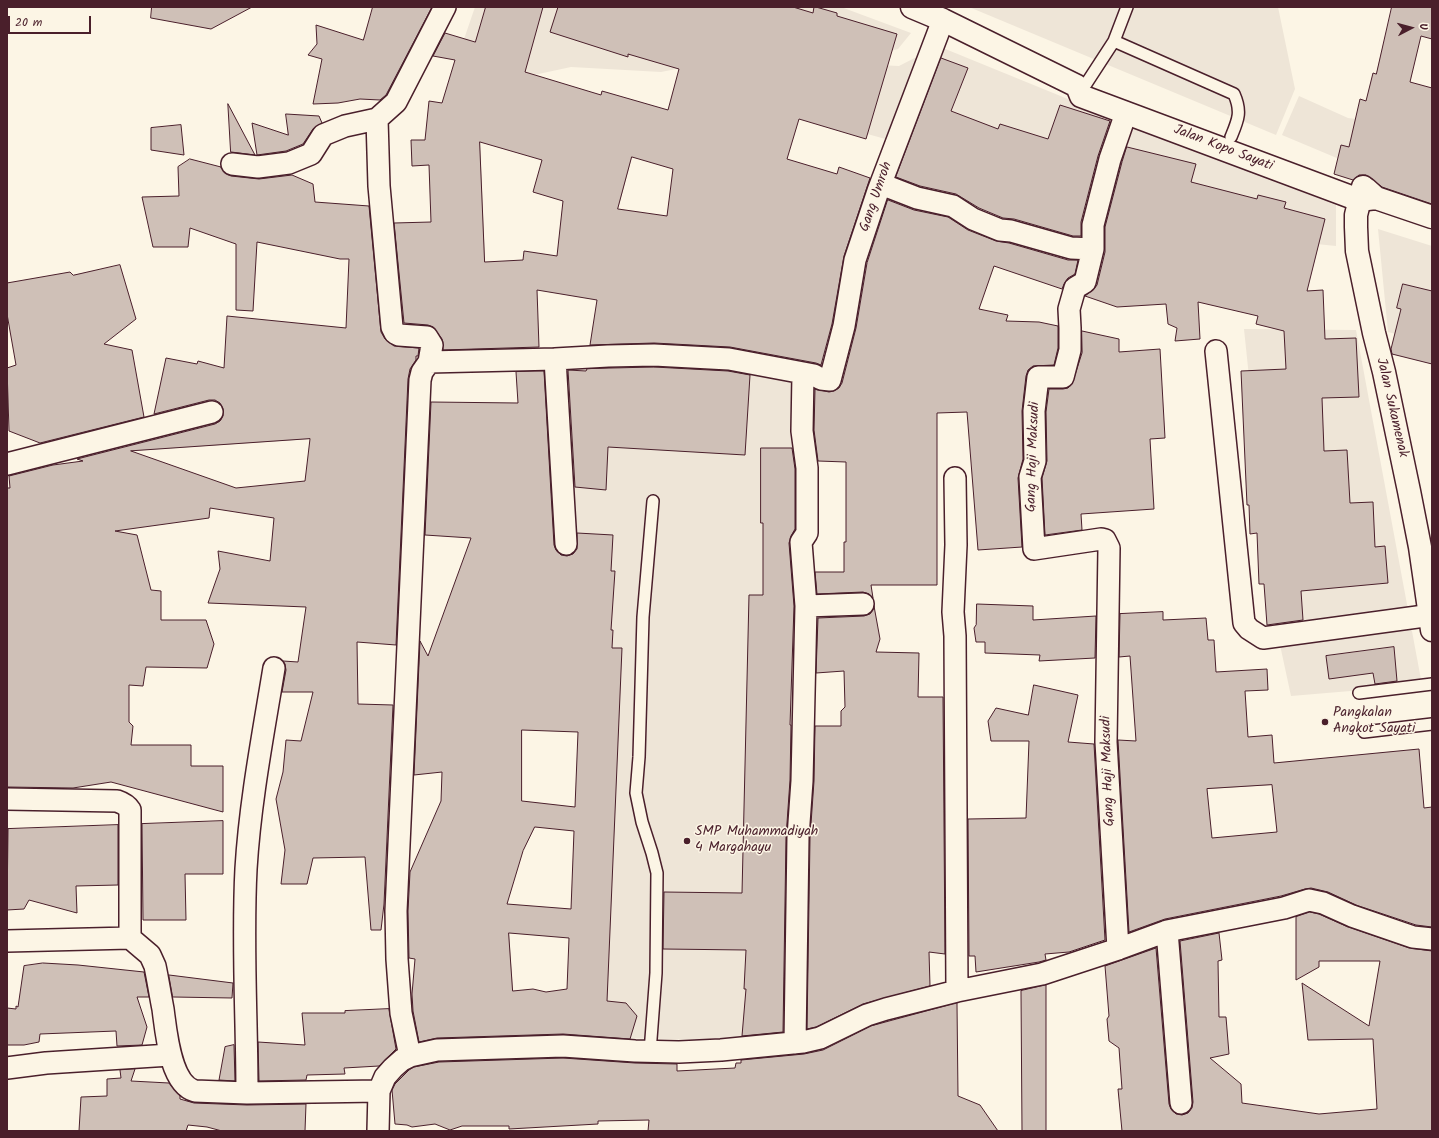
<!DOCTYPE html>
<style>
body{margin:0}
#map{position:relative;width:1439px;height:1138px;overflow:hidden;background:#fcf5e5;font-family:Kalam,sans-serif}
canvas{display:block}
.frame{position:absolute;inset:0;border:8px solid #4a1f2b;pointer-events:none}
.north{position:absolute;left:1391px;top:8px;width:40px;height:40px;-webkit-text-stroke:3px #fcf5e5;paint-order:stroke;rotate:84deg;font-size:11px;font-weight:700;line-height:16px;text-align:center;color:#4a1f2b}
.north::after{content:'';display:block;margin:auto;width:14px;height:18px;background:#4a1f2b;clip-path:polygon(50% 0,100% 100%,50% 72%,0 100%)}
.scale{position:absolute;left:8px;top:16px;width:83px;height:18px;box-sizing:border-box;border:2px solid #4a1f2b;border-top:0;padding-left:5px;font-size:12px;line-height:14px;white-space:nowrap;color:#4a1f2b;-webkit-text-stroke:3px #fcf5e5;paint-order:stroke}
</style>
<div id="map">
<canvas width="1439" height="1138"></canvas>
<div class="frame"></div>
<div class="north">U</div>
<div class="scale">20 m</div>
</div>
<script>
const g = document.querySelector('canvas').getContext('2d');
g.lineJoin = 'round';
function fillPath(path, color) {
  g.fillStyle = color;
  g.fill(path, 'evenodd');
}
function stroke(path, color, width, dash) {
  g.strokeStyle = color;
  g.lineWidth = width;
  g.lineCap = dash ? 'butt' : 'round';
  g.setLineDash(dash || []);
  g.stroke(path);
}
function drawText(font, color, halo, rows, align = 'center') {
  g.font = font + ' Kalam,sans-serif';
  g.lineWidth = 3;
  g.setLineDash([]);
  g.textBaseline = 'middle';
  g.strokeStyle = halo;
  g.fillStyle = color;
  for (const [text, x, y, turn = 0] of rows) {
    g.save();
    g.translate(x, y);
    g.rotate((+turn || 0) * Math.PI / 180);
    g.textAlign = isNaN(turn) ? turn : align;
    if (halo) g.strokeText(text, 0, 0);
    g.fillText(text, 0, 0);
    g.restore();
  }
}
fillPath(new Path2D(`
 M475,7H841L911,33L898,49L853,61L762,52L661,72L571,67L492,84L449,83Z
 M969,7H1278L1295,89L1276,135Z
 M938,46L1183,146L1336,205V246L1218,234L1209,256L1104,230L1113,189L966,145L908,123L900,143L795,114L813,62L899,66Z
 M1299,96L1348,118L1432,128V198L1282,135Z
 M1378,229L1432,246V343L1388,332Z
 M1244,329L1356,330L1422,685L1291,696L1274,617Z
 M576,369L808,373L793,1035L763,1041L572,1037L581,648L563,642Z`), '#eee5d7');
const building = new Path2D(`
 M152,7H252L211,29L151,18Z
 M373,7H432L386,95L380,100L360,99L338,103L313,104L322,59L308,55L317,44L316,25L363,40Z
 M486,7H543L525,72L601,95L602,91L668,110L679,69L628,54V57L550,32L558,7H793L813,13L814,7H816L837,13V16L897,34L866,139L799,119L787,159L837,174L839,167L870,178L844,256L832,324L821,365L816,363L730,347L654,343L590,345L597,300L537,290L539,347L443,350L442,339L433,327L428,325L404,323L394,223L431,222L429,165L412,166L411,140H425L429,101L442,103L455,60L433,56L445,33L475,42ZM480,142L542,160L533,192L563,201L557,256L524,251L523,260L485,262ZM632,157L673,169L667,216L618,209Z
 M1392,7H1432V39L1421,36L1410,82L1432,88V204L1382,187L1366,175H1359L1353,180L1334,174L1341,145L1349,147L1360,99L1366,101L1373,73L1376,74Z
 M941,58L968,68L951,111L998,129L1000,124L1048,139L1060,105L1110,121L1098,156L1081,222V236H1073L1014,219L1003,218L979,208L956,194L920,186L896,177Z
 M228,104L255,155L231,152Z
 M286,114L319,116L322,123L313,129L303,144L286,151L257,155L252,123L288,135Z
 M181,125L184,155L151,150V128Z
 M1127,147L1196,164L1191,182L1257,199L1258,195L1286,202L1284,208L1325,219L1307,291L1323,290L1325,339L1356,338L1359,397L1322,398L1324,451L1347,450L1350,503L1373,502L1375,547L1385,546L1388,583L1301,591L1303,620L1267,625L1264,584H1259L1257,533L1250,534L1249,505H1247L1241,371L1286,369L1284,331L1256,324L1258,316L1198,302L1200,339L1175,341L1177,328L1168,324L1166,304L1117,307L1085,296L1094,289L1097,285L1105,252V227L1122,162Z
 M190,159L221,167L225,173L231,176L259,179L292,175L313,184L315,202L369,206L381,332L385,339L394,346L419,348L418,356H416V360L410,369L408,379L396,645L357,642L358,704L393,705L384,904L381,930H371L365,857L313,858L307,884H281L285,850L276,799L283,772L286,740L301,741L313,692H282L286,670L285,664L283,661L298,662L306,607L208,603L220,569L218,551L270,561L274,518L210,508L209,518L115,531L137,535L151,590L161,591V620H206L214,644L207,668L146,667L143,686L129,685V722L133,726L131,745H191V766H223V812L111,782L73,788L7,787V488H10L9,476L53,465L83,461L77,459L215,424L220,421L223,416V409L220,403L215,400H209L154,414L166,358L197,364L198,361L224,368L227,316L346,328L349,259H340L257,242L253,311L236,310V244L190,228L188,247H153L142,197L179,196L178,167ZM310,439L305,481L236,488L131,451Z
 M888,200L914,210L948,217L968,230L996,241L1009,243L1068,260H1078L1075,274L1068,278L1064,284L1062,289L994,266L979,309L1008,315L1006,321L1039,322L1058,326V348L1054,365L1033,366L1028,370L1026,376L1022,411L1023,459L1018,478L1022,547L978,550L967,412L937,413V585H871L873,598L869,594L863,592L817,594L815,572H844V542H846V462L818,461L814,430L815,389L829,392L834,391L839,388L842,383L856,328L867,263Z
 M120,265L136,319L104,344L132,350L144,417L40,443L9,431L7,368L16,365L7,314V283L70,272L73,275Z
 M1403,284L1432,291V364L1392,354L1391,349L1401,309L1397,308Z
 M1082,331L1119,339V352L1160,349L1165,438L1150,439L1154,509L1081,514L1082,530L1045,535L1042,478L1047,461L1046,412L1049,389H1063L1068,388L1072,384L1082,353Z
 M654,367L728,371L750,375L745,455L608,447L606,490L575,487L568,370L586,371L587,369Z
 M544,371L554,545L556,550L561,555L567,556L573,554L577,549V533L613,535L611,571H615L611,630H613L612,648H622L607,1001L626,1003L637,1016L630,1039L563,1034L437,1038L419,1042L413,1011L412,994L415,959L409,958L408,911L410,872L441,801L442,772L414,775L420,641L428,656L471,538L425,535L431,402L518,403L516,372ZM522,730L578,732L575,807L522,801ZM535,827L574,831L571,909L507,904L523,851ZM509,933L569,938L567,989L546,992L533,989L513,991Z
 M761,448H792L795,469V529L791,536L789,543L794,606L790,725H791L790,780L786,837L783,1032L742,1036L746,989H744L746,950L663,949L664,892L742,893L749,595H763V523H761Z
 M977,604L1033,606V620L1096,616L1095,658L1039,661L1040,655L985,653V642H976L974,628L976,625Z
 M874,606L880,639L876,652L919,653L918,697H943L945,954L929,952L930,986L863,1004L816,1027L807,1029L810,838L814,781L815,726H841V711L845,707L844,671L816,673L818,618L864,616L870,614L873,610Z
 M1163,612V620L1206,618L1208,640H1214L1216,672L1267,669L1268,690L1245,691L1248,737L1272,735L1274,763L1419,749L1424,808L1432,807V927L1416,925L1356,905L1328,892L1311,888L1305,889L1281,896L1165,919L1129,932L1118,740L1136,741L1130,656L1119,657L1120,614ZM1272,785L1277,832L1212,838L1207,789Z
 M1394,647L1397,681L1375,684L1373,673L1329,679L1326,656Z
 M1034,685L1078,695L1068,742L1094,744L1105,940L1069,952L1045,954L1046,960L1039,962L976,972L975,956H969L968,819L1026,818L1029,741H991L988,721L996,708L1028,715Z
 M223,821V874H185L186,920H143L142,824Z
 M118,825V885L76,886L77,913L29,900L24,909L7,910L8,829Z
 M1310,912L1319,914L1348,927L1409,948L1432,951V1131H1122L1118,1089H1122L1119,1048L1109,1041L1107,1019L1109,1016L1105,966L1156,948L1169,1104L1171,1109L1176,1114L1182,1115L1188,1113L1192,1108L1193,1102L1180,941L1219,933L1222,960L1218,961L1219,1017H1226L1229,1054L1210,1058L1241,1084L1242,1103L1319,1114L1377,1109L1373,1039L1308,1040L1302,983L1369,1026L1380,961H1319V967L1296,980V917Z
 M43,963L78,965L144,972L149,997H137L147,1027L142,1045L117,1046L116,1031L40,1034L39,1042L24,1045H7V1008L16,1009V1006L18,1007L24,966Z
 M169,975L233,983L232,998L173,997Z
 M1046,985V1131H1022L1021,991Z
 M957,1003L958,1096L980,1105L998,1131H648L649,1120L598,1121V1124L509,1129V1126H462L450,1130L435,1124L412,1127L407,1125L395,1124L392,1090L395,1084L409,1070L414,1067L439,1062L563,1058L635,1063L677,1064V1071L735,1068L736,1063H741V1060L804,1054L823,1050L871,1026Z
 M389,1009L396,1049L379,1066L344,1068L345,1074L307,1075L306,1080L259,1081L258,1042L305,1045L302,1013H345V1011Z
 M234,1045L235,1081L219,1080L225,1047Z
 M135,1069L131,1081L169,1083L180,1096V1099L194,1103L247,1105L306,1104L305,1131H222L207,1127L188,1125L186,1131H79L81,1097L107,1096V1079L121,1078L120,1070Z`);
fillPath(building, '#cfc0b7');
stroke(building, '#4a1f2b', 1);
const lane = new Path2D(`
 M1114,41L1234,94C1242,112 1238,120 1231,137
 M1086,84L1114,41L1127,7
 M1359,693L1432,684
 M1364,732L1432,724
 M650,1052L656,973L657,873L652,853L642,822L636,793L639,757L643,617L653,501`);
const street = new Path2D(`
 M377,119L379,186L392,327L395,333L399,335L427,337L432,345L429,362L555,359L608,356L654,355L729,359L814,375L821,379L830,380L844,326L855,260L878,191L943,20
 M232,164L258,167L289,163L311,154L323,135L345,126L377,119L396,102L445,7
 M881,184L917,198L953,206L973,219L1000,230L1011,231L1071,248L1093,249
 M1216,351L1244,623L1249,629L1263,638L1432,615
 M555,359L566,544
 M803,374L802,431L807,468V533L801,542L806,606L863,604
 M7,464L212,412
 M955,478L956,545L953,612L955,636L957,991
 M7,799L117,801C123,803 127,805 130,810V938
 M1167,931L1181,1103
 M7,941L130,938L150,955L155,966C158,980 160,994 163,1009C166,1031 170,1084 195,1091L247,1093L379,1091L378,1131
 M1118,949L1106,742L1109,548L1105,540L1101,539L1034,549L1030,477L1035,461L1034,411L1038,377H1063L1070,350V328L1069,309L1075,288L1085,282L1093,249V225L1110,159L1126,113
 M795,1043L798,837L802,781L806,606
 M410,1056L401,1013L397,959L396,911L420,380L422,372L429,362
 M7,1068L46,1063L170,1055
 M379,1091L385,1077L393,1068L402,1060L410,1056L437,1050L563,1046L635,1051L679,1052L721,1050L803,1042L820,1038L867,1015L886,1009L957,991L1042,974L1118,949L1167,931L1284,908L1309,900L1323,903L1352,916L1413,937L1432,939
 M247,1093C247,1019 242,944 246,869C250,802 263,735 274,668`);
const secondary = new Path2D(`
 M1363,187L1356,215V227L1357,251L1374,333L1384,372L1409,491L1420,547L1432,630`);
const primary = new Path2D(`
 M912,7L943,20L1077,86L1081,96L1359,200L1376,198
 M1366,189L1376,198L1432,217`);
stroke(lane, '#4a1f2b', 14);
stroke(street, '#4a1f2b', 24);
stroke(secondary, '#4a1f2b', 25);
stroke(primary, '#4a1f2b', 25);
stroke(lane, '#fcf5e5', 11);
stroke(street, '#fcf5e5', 21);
stroke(secondary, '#fcf5e5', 22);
stroke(primary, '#fcf5e5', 22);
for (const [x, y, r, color] of [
 [1325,722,4,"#4a1f2b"],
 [687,841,4,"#4a1f2b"]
]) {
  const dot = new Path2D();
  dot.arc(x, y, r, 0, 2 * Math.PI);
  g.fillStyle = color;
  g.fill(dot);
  stroke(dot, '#fcf5e5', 1.5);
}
drawText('14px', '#4a1f2b', '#fcf5e5', [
 ["Jalan Kopo Sayati",1223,149,21],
 ["Gang Umroh",877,197,-71],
 ["Jalan Sukamenak",1391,408,77],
 ["Gang Haji Maksudi",1034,457,-88],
 ["Gang Haji Maksudi",1109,771,-92]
]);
drawText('14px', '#4a1f2b', '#fcf5e5', [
 ["Pangkalan",1333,714],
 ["Angkot Sayati",1333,730],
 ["SMP Muhammadiyah",695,833],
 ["4 Margahayu",695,849]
], 'left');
</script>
